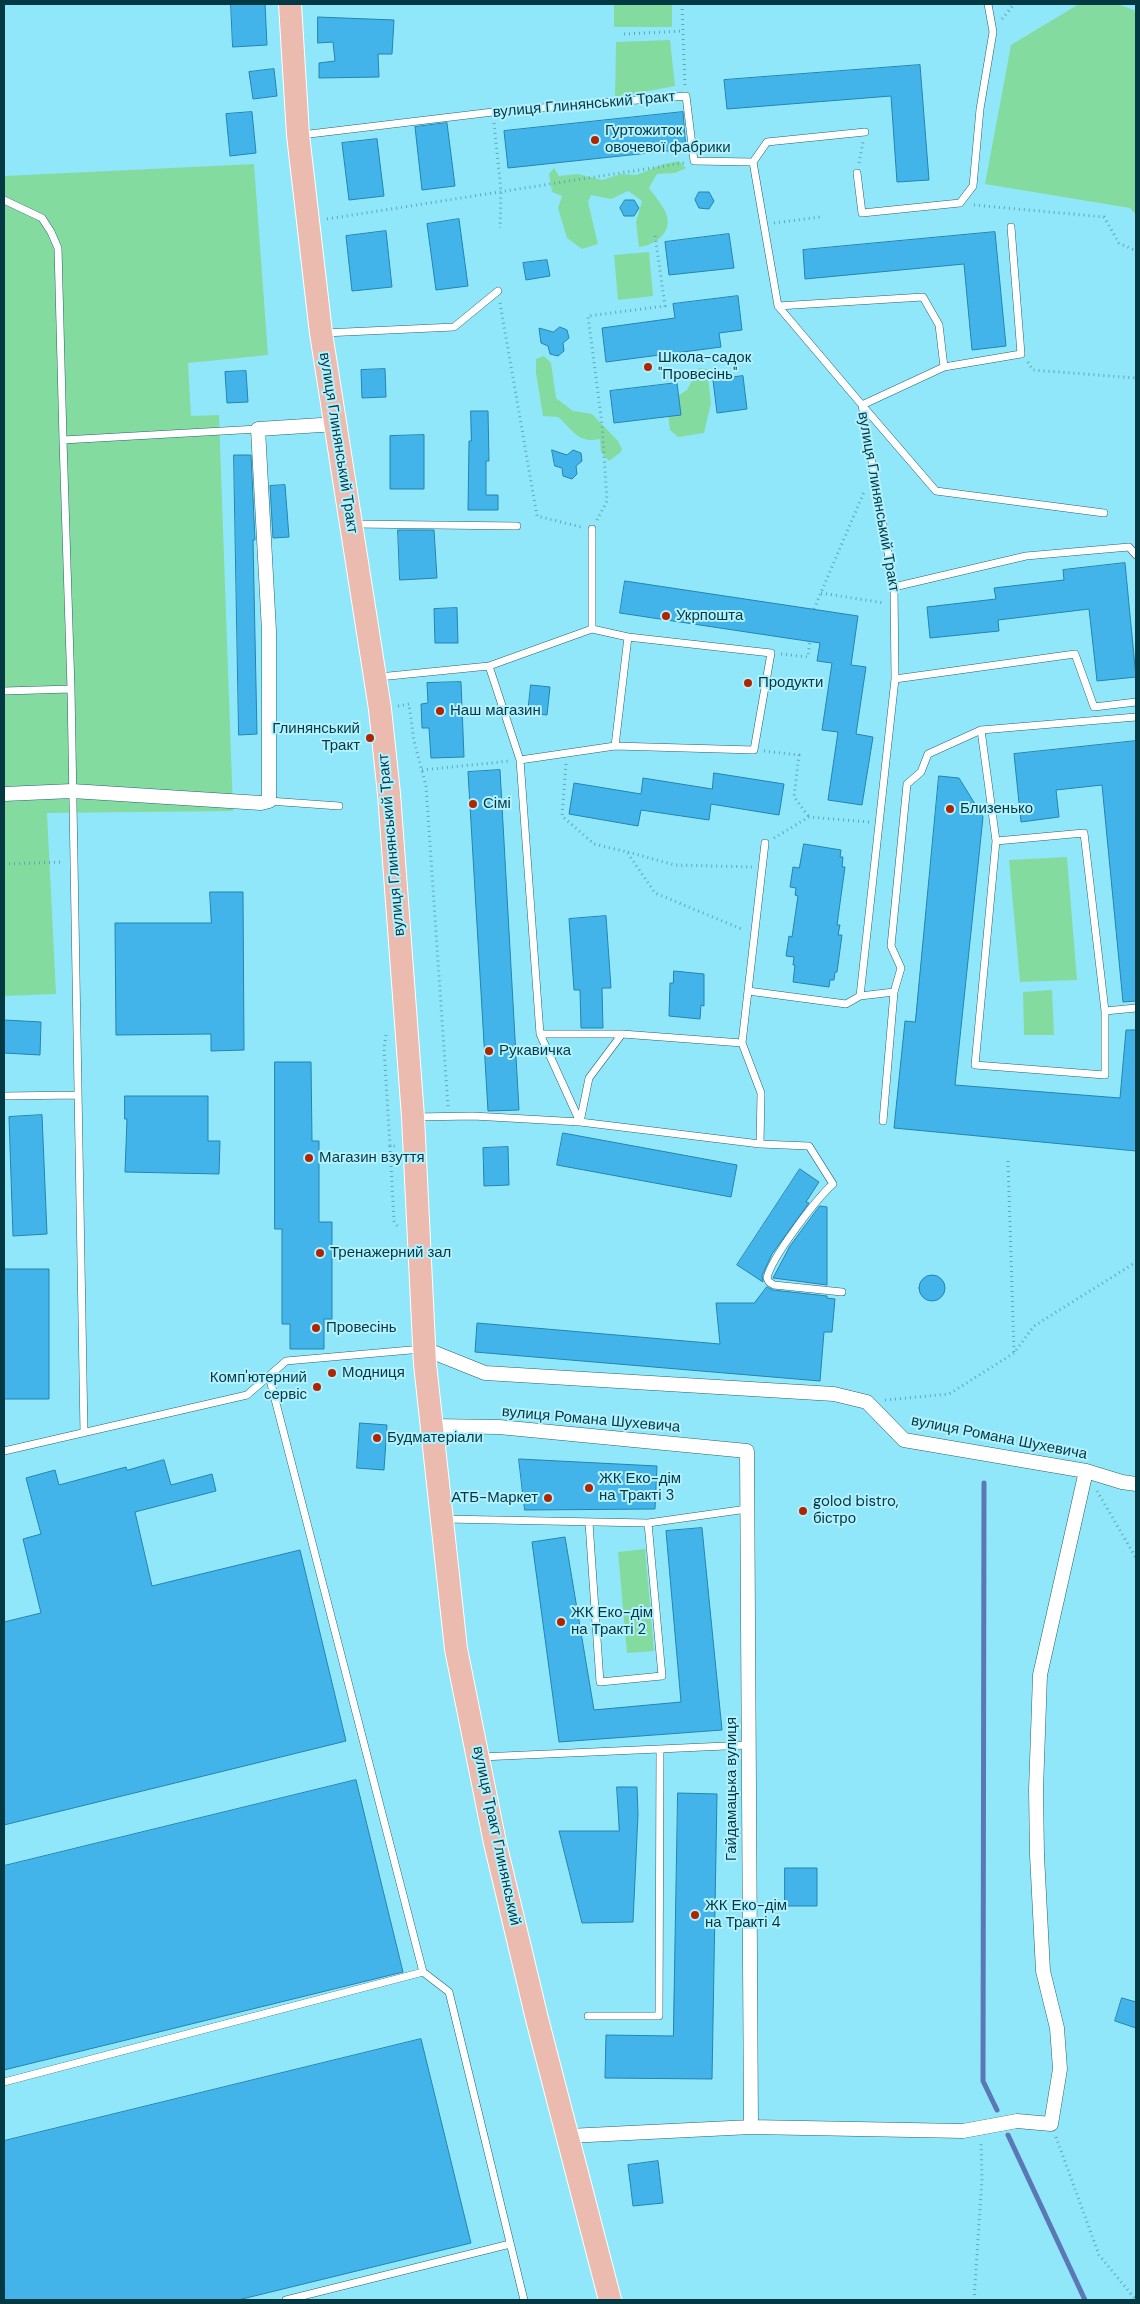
<!DOCTYPE html>
<meta charset="utf-8">
<style>
body{margin:0}
#map{position:relative;width:1140px;height:2304px;overflow:hidden;background:#91e7fa;font-family:"DM Sans",sans-serif}
canvas{display:block}
.frame{position:absolute;inset:0;border:5px solid #033943;pointer-events:none}
</style>
<div id="map">
<canvas width="1140" height="2304"></canvas>
<div class="frame"></div>
</div>
<script>
const g = document.querySelector('canvas').getContext('2d');
g.lineJoin = 'round';
function fillPath(path, color) {
  g.fillStyle = color;
  g.fill(path, 'evenodd');
}
function stroke(path, color, width, dash) {
  g.strokeStyle = color;
  g.lineWidth = width;
  g.lineCap = dash ? 'butt' : 'round';
  g.setLineDash(dash || []);
  g.stroke(path);
}
function drawText(font, color, halo, rows, align = 'center') {
  g.font = font + ' "DM Sans",sans-serif';
  g.lineWidth = 4;
  g.setLineDash([]);
  g.textBaseline = 'middle';
  g.strokeStyle = halo;
  g.fillStyle = color;
  for (const [text, x, y, turn = 0] of rows) {
    g.save();
    g.translate(x, y);
    g.rotate((+turn || 0) * Math.PI / 180);
    g.textAlign = isNaN(turn) ? turn : align;
    if (halo) g.strokeText(text, 0, 0);
    g.fillText(text, 0, 0);
    g.restore();
  }
}
fillPath(new Path2D(`
 M614,4H672V27H614Z
 M1079,4H1118L1136,11V215L1130,208L985,184L1011,45Z
 M670,40L675,86L615,97L616,42Z
 M679,161L686,168L675,173L657,174L649,188C654,195 661,203 665,211C675,231 656,245 639,247L636,222L642,201L628,191L611,199L591,195L588,202L598,244L582,249L567,238L558,208L562,196L552,192L549,174L554,168L559,176L578,174L602,180L621,174L636,175L664,164Z
 M254,164L268,355L188,363L191,416L219,415L233,811L47,813L56,994L4,996V176Z
 M649,252L653,296L618,300L614,255Z
 M544,356L551,363L556,398L573,411L592,414L618,441L622,449L621,452L609,461L601,452L600,439C578,444 573,430 558,417L543,416L536,373V359Z
 M699,368L707,369L711,403L704,433L678,437L670,430L668,415L676,397L687,390Z
 M1067,857L1077,980L1020,982L1009,860Z
 M1052,990L1054,1035H1024L1023,992Z
 M645,1549L654,1651L627,1653L618,1552Z`), '#84dba0');
stroke(new Path2D(`
 M984,1483L983,2081L997,2110
 M1008,2135L1085,2300`), '#5b78b6', 5);
const building = new Path2D(`
 M231,4H265L267,45L233,47Z
 M318,17L394,20L392,54H378L379,77L319,78V63L335,61L333,42L318,43Z
 M920,65L929,180L897,182L891,96L727,109L724,80Z
 M274,69L277,96L253,99L249,72Z
 M252,112L256,153L230,156L226,114Z
 M683,112L686,149L508,168L504,131Z
 M447,123L455,186L422,190L415,127Z
 M377,139L384,196L349,200L342,143Z
 M699,192H709L714,201L709,209L699,208L695,200Z
 M625,200H634L639,208L634,216H624L620,208Z
 M459,219L468,286L436,290L427,224Z
 M386,231L392,287L352,291L346,236Z
 M995,232L1006,346L972,350L964,264L805,279L803,250Z
 M729,234L734,268L669,275L665,242Z
 M547,260L550,276L526,280L523,263Z
 M738,296L742,330L719,333L721,347L606,362L602,328L675,318L673,304Z
 M560,327L567,330L569,338L563,343L564,351L558,356L550,354L548,346L541,343L539,328L553,332Z
 M385,369L386,397L362,398L361,370Z
 M246,371L248,402L227,403L225,372Z
 M743,376L747,409L717,413L713,380Z
 M677,383L681,415L614,423L610,391Z
 M471,411H488L489,461H486V495H498V510H468L469,441H471Z
 M424,435V489H390V436Z
 M552,450L567,455L573,450L581,453L582,461L576,466L577,474L572,479L563,476L562,468L555,466Z
 M234,455H251L255,540H253L257,734L239,735Z
 M285,485L289,537L273,538L270,486Z
 M398,530H434L437,578L400,580Z
 M1125,563L1136,677L1097,681L1089,609L998,620L999,631L930,638L927,607L996,599L994,588L1064,580L1063,570Z
 M625,581L858,616L851,665L866,667L856,734L873,737L862,805L828,800L838,732L822,730L832,663L817,661L820,643L620,613Z
 M457,608L458,643H435L434,609Z
 M461,682L464,757L431,758L429,728H422L421,704L428,703L427,683Z
 M531,685L550,687L547,715L528,713Z
 M1136,741V1001L1123,1002L1102,785L1056,790L1059,817L1021,822L1014,754Z
 M500,770L519,1110L488,1111L468,772Z
 M714,773L784,784L779,815L711,804L709,820L641,810L638,826L569,814L574,783L641,794L643,778L712,789Z
 M939,776L959,778L983,817L955,1085L1120,1098L1126,1030H1136V1151L894,1128L905,1021L915,1022Z
 M804,844L841,850L840,857H843L842,867H845L837,925H840L838,935H842L837,972H835L834,980H830L829,987L793,982L795,965H793L794,957L786,956L789,936L792,937L798,896L795,895L796,888L790,887L793,867L799,868Z
 M210,892H243L244,1050L211,1051V1034L116,1035L115,923H211Z
 M606,916L611,988H602L603,1028H581L580,990H574L569,919Z
 M674,971L704,974V1006L701,1005L700,1019L669,1016L670,983H673Z
 M4,1020L41,1022L40,1055L4,1053Z
 M275,1062H311L312,1141H319V1222H332V1319H324V1349H290V1324H282V1229H275Z
 M125,1096H208V1141H220L219,1174L125,1172L127,1119H125Z
 M42,1115L47,1234L13,1236L9,1117Z
 M563,1133L737,1165L731,1197L557,1165Z
 M508,1147L509,1185L484,1186L483,1148Z
 M800,1169L819,1182L806,1202L809,1203L772,1254L762,1276L763,1282L737,1265Z
 M820,1206L827,1207V1285L773,1278L790,1246Z
 M4,1269H49V1399H4Z
 M919 1288a13 13 0 1 1 26 0a13 13 0 1 1-26 0Z
 M767,1287L773,1290L827,1296V1298L835,1299L832,1332H824L820,1381L475,1352L477,1323L720,1344L716,1303H754Z
 M360,1423L387,1425L384,1470L357,1468Z
 M519,1459L657,1466L655,1509L525,1510Z
 M164,1460L171,1485L212,1474L216,1491L135,1512L152,1586L300,1550L346,1741L4,1825V1622L41,1613L23,1539L41,1534L26,1478L55,1470L59,1485L126,1467L127,1470Z
 M702,1528L722,1730L559,1742L532,1542L565,1537L594,1710L681,1702L666,1531Z
 M356,1780L403,1972L4,2070V1866Z
 M617,1787H637L638,1814L633,1922L582,1923L559,1831H619Z
 M678,1793L717,1794L712,2079L605,2078L606,2035L673,2036Z
 M785,1868H817V1906H785Z
 M1122,1998L1136,2002V2028L1115,2021Z
 M421,2039L471,2243L238,2300H4V2141Z
 M658,2161L663,2203L633,2206L628,2165Z`);
fillPath(building, '#43b4ea');
stroke(building, '#2384b0', 1);
const lane = new Path2D(`
 M301,135L493,112L686,96L694,161L753,162L778,306L862,405L894,587L895,679L860,996
 M753,162L767,142L865,132
 M857,173L862,213L960,203L973,186L980,109L993,32L988,4
 M4,200L42,218L51,232L58,248L63,440
 M778,306L923,297L939,325L944,367L1021,354L1011,227
 M324,333L454,327L498,291
 M944,367L862,405L936,491L1104,513
 M354,524L517,526
 M592,529V629
 M894,587L1026,556L1129,547L1136,555
 M628,637L771,653L754,750L615,746Z
 M489,666L592,629L628,637
 M379,677L489,666L520,760L615,746
 M895,679L1075,654L1094,707L1136,702
 M4,691L71,689
 M981,730L1136,717
 M520,760L540,1034L580,1122L760,1144L809,1146L833,1184C817,1198 771,1258 767,1278L769,1282L774,1285L842,1292
 M269,801L339,806
 M996,841L975,1065L1105,1075V1011
 M748,991L846,1004L860,996L894,992L901,968L891,946L907,784L921,772L928,754L981,730L996,841L1084,833L1105,1011L1136,1008
 M540,1034H622
 M742,1043L761,1093L760,1144
 M4,1096L78,1095
 M415,1117L473,1116L580,1122L589,1078L622,1034L742,1043L765,843
 M883,1121L894,992
 M269,1376L423,1972L449,1992L524,2300
 M84,1433L71,689L63,440L258,429
 M4,1451L247,1395L286,1361L422,1349
 M445,1519L648,1523L747,1509
 M589,1523L600,1682L662,1676L648,1523
 M481,1757L748,1745
 M588,2016H659L660,1749
 M4,2082L423,1972
 M286,2300L510,2244`);
const street = new Path2D(`
 M4,794L72,791L261,803L269,801V631L258,429L337,424
 M425,1349L485,1373L834,1394L867,1402L904,1440L1086,1471L1122,1482L1136,1484
 M432,1426L499,1427L747,1451L751,2127
 M568,2136L751,2127L963,2131L1017,2121L1051,2124L1060,2069L1057,2028L1043,1971L1037,1855L1036,1790L1040,1675L1086,1471`);
const primary = new Path2D(`
 M290,4L298,135L321,333L380,709L389,794L413,1117L425,1364L456,1649L495,1843L537,2019L610,2300`);
stroke(lane, '#25636f', 8);
stroke(street, '#25636f', 15);
stroke(primary, '#fff', 24);
stroke(new Path2D(`
 M682,4L685,86
 M1002,19L1014,4
 M624,34L682,31
 M494,123L501,191L500,228
 M859,163L863,142
 M974,205L1104,217L1119,243L1136,251
 M327,219L684,163
 M774,223L820,217
 M500,303L537,516L581,527
 M1028,362L1033,370L1136,378
 M597,520L607,501L602,424L588,316L665,306L655,235
 M821,593L884,603
 M814,609L864,492
 M781,654L808,657L810,641
 M398,706L409,704L414,741L426,786L448,1107
 M764,751L799,755L794,797L809,817
 M566,764L562,816L594,844L627,852L655,893L744,930
 M422,770L510,761
 M774,838L809,817L869,822
 M628,852L675,865L752,867
 M4,864L63,862
 M386,1035L384,1048L390,1146H395
 M390,1146L394,1221L398,1227
 M1008,1161L1014,1352
 M885,1400L949,1394L1014,1353L1034,1326L1133,1264H1136
 M1097,1491L1136,1558
 M1056,2137L1099,2255L1136,2300
 M974,2300L982,2179L981,2142`), '#5ca7b6', 3, [1, 4]);
stroke(lane, '#fff', 7);
stroke(street, '#fff', 14);
stroke(primary, '#ebbbaf', 22);
for (const [x, y, r, color] of [
 [595,140,5,"#b02400"],
 [648,367,5,"#b02400"],
 [666,616,5,"#b02400"],
 [748,683,5,"#b02400"],
 [440,711,5,"#b02400"],
 [370,738,5,"#b02400"],
 [473,804,5,"#b02400"],
 [950,809,5,"#b02400"],
 [489,1051,5,"#b02400"],
 [309,1158,5,"#b02400"],
 [320,1253,5,"#b02400"],
 [316,1328,5,"#b02400"],
 [332,1373,5,"#b02400"],
 [317,1387,5,"#b02400"],
 [377,1438,5,"#b02400"],
 [589,1488,5,"#b02400"],
 [548,1498,5,"#b02400"],
 [803,1511,5,"#b02400"],
 [561,1622,5,"#b02400"],
 [695,1915,5,"#b02400"]
]) {
  const dot = new Path2D();
  dot.arc(x, y, r, 0, 2 * Math.PI);
  g.fillStyle = color;
  g.fill(dot);
  stroke(dot, '#b3f1ff', 2);
}
drawText('15px', '#033943', '#b3f1ff', [
 ["вулиця Глинянський Тракт",584,105,-5],
 ["вулиця Глинянський Тракт",338,443,81],
 ["вулиця Глинянський Тракт",878,502,80],
 ["вулиця Глинянський Тракт",392,845,-95],
 ["вулиця Романа Шухевича",591,1420,5],
 ["вулиця Романа Шухевича",999,1438,11],
 ["Гайдамацька вулиця",732,1789,-90],
 ["вулиця Тракт Глинянський",496,1836,78]
]);
drawText('15px', '#033943', '#b3f1ff', [
 ["Гуртожиток",605,131],
 ["овочевої фабрики",605,148],
 ["Школа-садок",658,358],
 ["\"Провесінь\"",658,375],
 ["Укрпошта",676,616],
 ["Продукти",758,683],
 ["Наш магазин",450,711],
 ["Глинянський",360,729,"right"],
 ["Тракт",360,746,"right"],
 ["Сімі",483,804],
 ["Близенько",960,809],
 ["Рукавичка",499,1051],
 ["Магазин взуття",319,1158],
 ["Тренажерний зал",330,1253],
 ["Провесінь",326,1328],
 ["Модниця",342,1373],
 ["Комп'ютерний",307,1378,"right"],
 ["сервіс",307,1395,"right"],
 ["Будматеріали",387,1438],
 ["ЖК Еко-дім",599,1479],
 ["на Тракті 3",599,1496],
 ["АТБ-Маркет",538,1498,"right"],
 ["golod bistro,",813,1502],
 ["бістро",813,1519],
 ["ЖК Еко-дім",571,1613],
 ["на Тракті 2",571,1630],
 ["ЖК Еко-дім",705,1906],
 ["на Тракті 4",705,1923]
], 'left');
</script>
